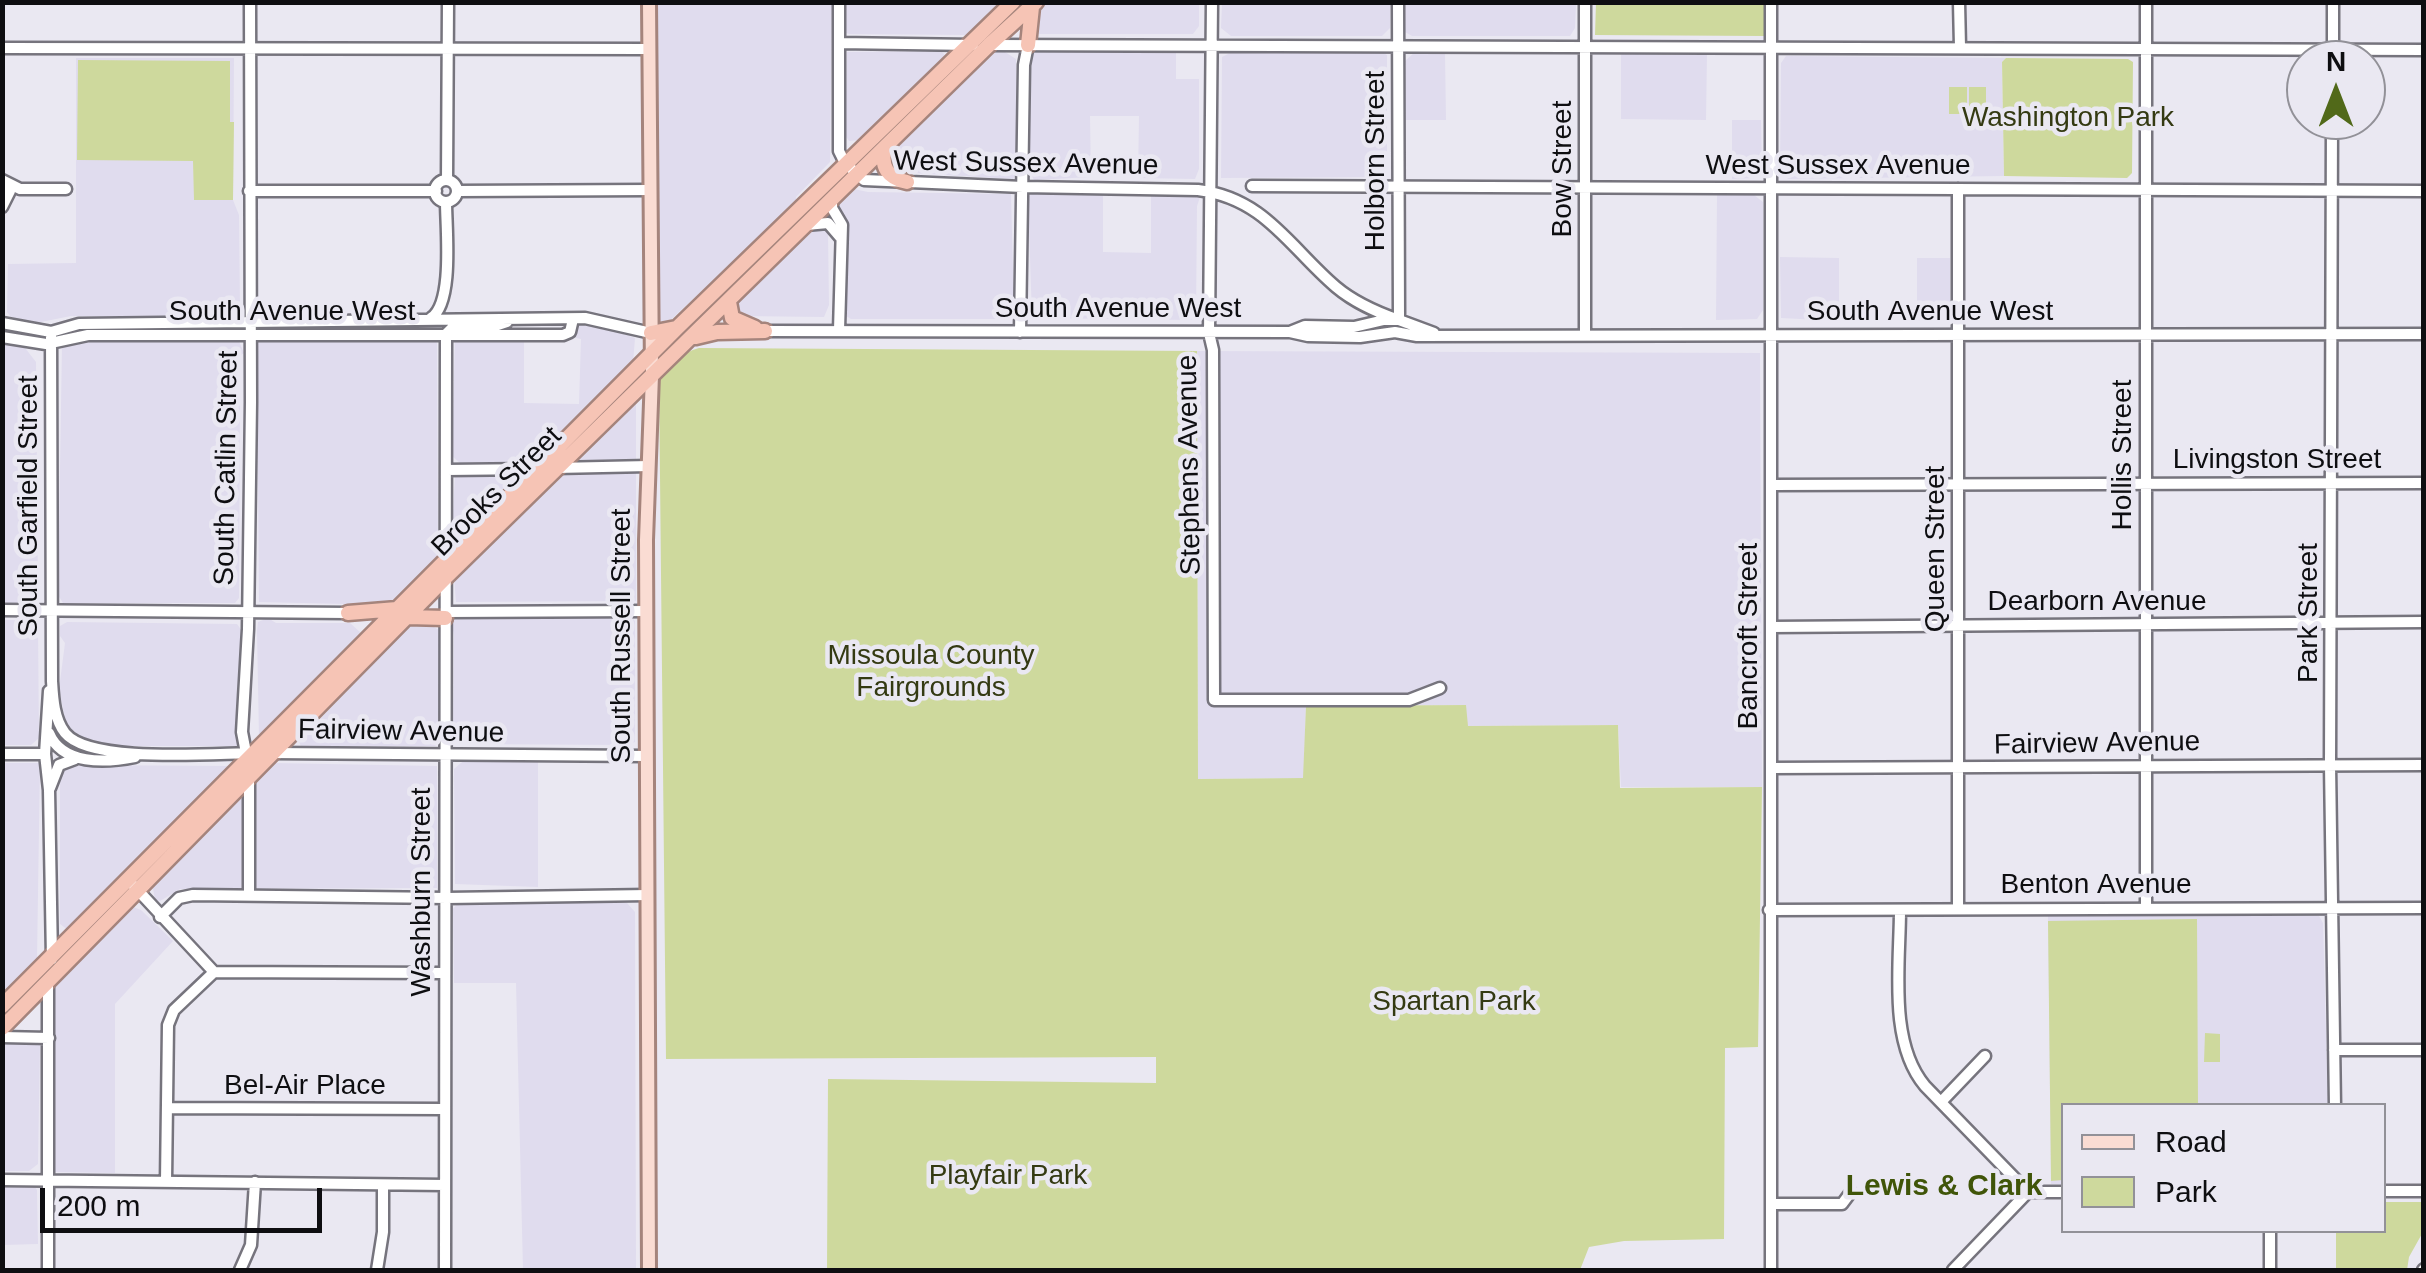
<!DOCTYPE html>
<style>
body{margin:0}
#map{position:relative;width:2426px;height:1273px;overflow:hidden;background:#eae8f2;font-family:Arial,sans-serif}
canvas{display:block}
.frame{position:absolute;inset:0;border:5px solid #0e0e11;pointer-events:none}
.legend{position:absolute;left:2061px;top:1103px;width:325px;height:130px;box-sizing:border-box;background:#eae8f2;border:2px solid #929198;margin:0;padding:12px 18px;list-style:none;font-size:30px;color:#0e0e11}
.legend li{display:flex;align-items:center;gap:20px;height:50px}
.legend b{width:50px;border:2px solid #929198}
.north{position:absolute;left:2286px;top:40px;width:100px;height:100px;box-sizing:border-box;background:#eae8f2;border:2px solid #929198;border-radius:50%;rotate:0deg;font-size:28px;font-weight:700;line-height:40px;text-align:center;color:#0e0e11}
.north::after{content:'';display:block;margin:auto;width:35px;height:45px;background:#516919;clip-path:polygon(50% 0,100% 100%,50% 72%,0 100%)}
.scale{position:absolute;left:40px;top:1188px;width:282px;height:45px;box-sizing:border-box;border:5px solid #0e0e11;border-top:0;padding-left:12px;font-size:30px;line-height:35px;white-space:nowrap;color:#0e0e11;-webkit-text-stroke:8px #eae8f2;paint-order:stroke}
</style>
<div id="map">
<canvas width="2426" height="1273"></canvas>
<div class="frame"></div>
<ul class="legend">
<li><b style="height:12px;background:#fadcd3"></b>Road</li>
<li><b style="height:28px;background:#ced99d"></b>Park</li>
</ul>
<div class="north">N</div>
<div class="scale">200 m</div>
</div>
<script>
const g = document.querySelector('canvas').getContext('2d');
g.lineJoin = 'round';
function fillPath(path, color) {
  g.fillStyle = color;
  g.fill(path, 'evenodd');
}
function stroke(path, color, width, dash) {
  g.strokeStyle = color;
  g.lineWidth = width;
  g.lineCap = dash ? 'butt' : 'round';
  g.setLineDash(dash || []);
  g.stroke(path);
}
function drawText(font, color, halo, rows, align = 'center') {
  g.font = font + ' Arial,sans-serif';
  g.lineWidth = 9;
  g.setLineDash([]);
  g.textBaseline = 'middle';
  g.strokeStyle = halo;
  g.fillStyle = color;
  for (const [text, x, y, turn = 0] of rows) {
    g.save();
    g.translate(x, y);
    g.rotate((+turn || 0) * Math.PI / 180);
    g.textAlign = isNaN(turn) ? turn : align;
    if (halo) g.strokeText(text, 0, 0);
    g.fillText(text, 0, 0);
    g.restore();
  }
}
fillPath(new Path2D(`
 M1042,2L1199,3V26L1193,34H1040L1036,33L1035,9Z
 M656,3H832L830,162L796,197V203L663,327L655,326Z
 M842,3H1004L973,34L967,35L849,34L844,32Z
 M1222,3H1390V28L1382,36H1231L1221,28Z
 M1404,3H1576L1575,28L1570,36H1412L1405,32Z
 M1036,48L1176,50V79H1199V169L1195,179L1138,178L1139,116H1090L1091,177L1034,180L1028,169V56Z
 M990,51L1005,52L1016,59L1018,171L1013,179L897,172L890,168L888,153Z
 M847,52L941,51L946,56L945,60L860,140L849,141L845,135Z
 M1232,52H1382L1387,55V174L1382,177L1221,178L1222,57Z
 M1414,53H1445L1446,120H1406L1405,61Z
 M1621,54L1707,55L1706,120L1621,119Z
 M1786,56L2006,58L2002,62L2004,176L1788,179L1780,171L1781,63Z
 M76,58H234L233,200L239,215L240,308L236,318L71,316L36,323L11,317L7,312L8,264L76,263Z
 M1732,120H1761L1762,171L1756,178L1732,179Z
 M849,188L868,192L1011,194L1014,312L1011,316L1008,319H851L846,316L836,200Z
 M1103,193V252L1151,253V193L1201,194L1197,206L1196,317L1191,320L1032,318L1028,197L1032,194Z
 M1717,195H1754L1763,202V310L1757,319L1716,320Z
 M812,227H825L828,233L829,305L824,317L739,316L735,307L746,290Z
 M1780,257L1839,258V321L1781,318Z
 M1917,258H1950V312L1943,321H1917Z
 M576,322L598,324L635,338L633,363L532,462L460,463L452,456L455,338L524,336V403L579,404L581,339L576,338Z
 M2,339L22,344L36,362L38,594V600L33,604L3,603Z
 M238,339L244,353L236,358V392L240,399L239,598L235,603H63L58,595L62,343L66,340Z
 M257,340H434L437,343L438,558L389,605L259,602Z
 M1197,351L1760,353L1762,787H1621L1618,725L1467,726L1465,705L1306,706L1304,778L1198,779Z
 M636,400V601L456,602L454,578Z
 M455,476H511L512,480L511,485L456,537L452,532Z
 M268,618L276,623H350L360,632V639L259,738L257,631L258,622Z
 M455,618H632L635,621V742L627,745L453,744L454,635L451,622Z
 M2,620H29L38,627L39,738L31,745H3Z
 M67,622L237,624L242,631L240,746H102L72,734L66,724L59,689L65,643L60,636V626Z
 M427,623L439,630V743L435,746L301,747L299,741L410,625Z
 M538,761V887L455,884L454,769L462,762Z
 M3,763H40L37,959L3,993Z
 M273,763L437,766V888L180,889L160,901L155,900L152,883Z
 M70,765L233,766L68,930L60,924V777L64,768Z
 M458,903H627L635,912L636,1270H523L516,983H454L453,909Z
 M128,905L141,910L173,941L115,1004V1173L54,1172L55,980Z
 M2048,916H2319L2323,923L2328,1105L2064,1106L2063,1184H2051Z
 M3,1040L40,1041L38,1164L29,1171H3Z
 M3,1186H34L37,1190L38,1244L3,1245Z`), '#e0dcee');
fillPath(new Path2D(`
 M1596,3H1764V36L1595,35Z
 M2006,58L2128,59L2133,62L2132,173L2127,178L2004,176L2002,62Z
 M78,60L230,61V122H234L233,200H194L193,161L77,160Z
 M1949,87H1967V114H1949Z
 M1969,87H1986V114H1969Z
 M699,348L1197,351L1198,779L1303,778L1306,706L1466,705L1468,726L1618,725L1620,788L1762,787L1758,1047L1725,1048L1724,1239L1624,1241L1589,1247L1580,1270H827L828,1079L1156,1083V1057L666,1059L659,379C668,363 682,353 699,348Z
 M2197,919L2198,1105L2064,1106L2063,1180L2051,1181L2048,921Z
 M2205,1033L2220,1034V1062H2204Z
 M2384,1202H2423V1232L2409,1257L2407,1270H2336V1231L2384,1230Z`), '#ced99d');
const minor = new Path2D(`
 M839,2V151L845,163L864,180L1023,187L1198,190C1265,198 1290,248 1336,287C1355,303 1376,312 1399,320
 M1212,2L1209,333L1213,350L1214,700H1409L1440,688
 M1398,2L1399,320
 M1585,2V335
 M1959,2L1960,47
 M839,43L973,45
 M990,45L2424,50
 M2,48L649,49
 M2333,60V2
 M2332,120L2330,765L2335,1106
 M2,180L20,189H66
 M447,180L448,2
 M435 191a11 11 0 1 1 22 0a11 11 0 1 1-22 0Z
 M1252,186L2424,191
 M249,191H436
 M457,191L650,190
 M832,199V208L842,225L839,330
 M2,207L10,191L8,184
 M806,225L828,223L840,237
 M431,318C454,303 446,229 446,202
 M2,323L51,332L79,324L585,318L651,333
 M765,331L1290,332L1308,336L1360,337L1395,332L1417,336L2424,334
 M51,332L52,681C53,698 54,719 65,733C90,764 215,753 255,753
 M1020,332L1024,65L1028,45
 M1290,332L1305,326L1354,327L1384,320H1399L1434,333
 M446,334L453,327L495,326L507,322
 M2,337L46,344L88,335H563L570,332L573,319
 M556,468L649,466
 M446,470L537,469
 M1772,485L2424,483
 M2,610L348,613
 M446,612L647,611
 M1771,627L2424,622
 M49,691L45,754L49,790L52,959
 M49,733C62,765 105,763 135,757
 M246,753L242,732L248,629L251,402L250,2
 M272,753L646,756
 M2,754H45
 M1771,768L2424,765
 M50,788L59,765L75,759
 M133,885L214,972
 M249,895V779
 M2146,907V2
 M1958,909V189
 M1769,910L2424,908
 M1900,910C1900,965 1888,1042 1925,1086L2028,1192
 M160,917L179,898L193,895L447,898L648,895
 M2,1037L49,1038
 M2334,1050H2424
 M1941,1102L1985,1056
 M167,1108L444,1109
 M2,1180L445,1185
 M166,1181L168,1025L174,1010L214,972L445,973
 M2384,1191H2424
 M2028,1192H2064
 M1772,1204H1842L1851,1192
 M2270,1230V1270
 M48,1270V981
 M240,1270L251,1245L255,1182
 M377,1270L383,1232V1185
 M445,1270L446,334
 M1771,1270V2
 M1953,1270L2028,1192
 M2423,1270L2424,1269`);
const major = new Path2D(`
 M649,2L652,375L646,540L649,1270`);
const highway = new Path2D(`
 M1028,45L1032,7
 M885,148C880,167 888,178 907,182
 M729,302L732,318L755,328
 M651,333L676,328
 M696,337L717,332L765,331
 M348,613L397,609
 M408,617L445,618
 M2,1006L677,328L1013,2
 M2,1028L446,577L989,45L1036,2`);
stroke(minor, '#76747d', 15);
stroke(major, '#a5847c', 18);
stroke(highway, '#a5847c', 19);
stroke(minor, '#fff', 10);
stroke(major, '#fadcd3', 12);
stroke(highway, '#f6c4b5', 14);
drawText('28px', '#343a12', '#eae8f2', [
 ["Washington Park",2068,118],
 ["Missoula County",931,656],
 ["Fairgrounds",931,688],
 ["Spartan Park",1454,1002],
 ["Playfair Park",1008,1176]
]);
drawText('28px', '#0e0e11', '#eae8f2', [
 ["Holborn Street",1376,161,-90],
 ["West Sussex Avenue",1026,164,1],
 ["West Sussex Avenue",1838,166],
 ["Bow Street",1563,169,-90],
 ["South Avenue West",1118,309],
 ["South Avenue West",292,312],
 ["South Avenue West",1930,312],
 ["Hollis Street",2123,455,-90],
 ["Livingston Street",2277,460],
 ["Stephens Avenue",1190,465,-91],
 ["South Catlin Street",227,468,-89],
 ["Brooks Street",497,492,-45],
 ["South Garfield Street",29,506,-90],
 ["Queen Street",1936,549,-90],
 ["Dearborn Avenue",2097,602],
 ["Park Street",2309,613,-90],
 ["South Russell Street",622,636,-90],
 ["Bancroft Street",1749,636,-90],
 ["Fairview Avenue",401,732,1],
 ["Fairview Avenue",2097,744,-1],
 ["Benton Avenue",2096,885],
 ["Washburn Street",422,892,-90],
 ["Bel-Air Place",305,1086]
]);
drawText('bold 30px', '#405509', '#eae8f2', [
 ["Lewis & Clark",1944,1187]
]);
</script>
